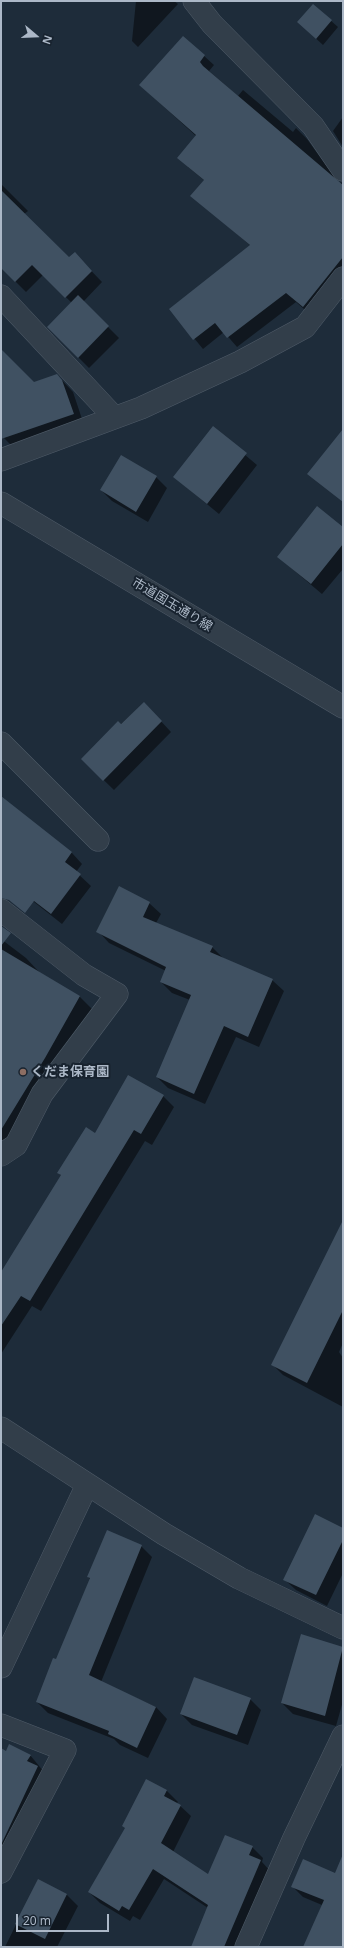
<!DOCTYPE html>
<meta charset="utf-8">
<style>
body{margin:0}
#map{position:relative;width:344px;height:1948px;overflow:hidden;background:#1e2c3a;font-family:"Noto Sans",sans-serif}
canvas{display:block}
.frame{position:absolute;inset:0;border:2px solid #acb8c7;pointer-events:none}
.north{position:absolute;left:16px;top:16px;width:40px;height:40px;-webkit-text-stroke:3px #18232f;paint-order:stroke;rotate:109deg;font-size:11px;font-weight:700;line-height:16px;text-align:center;color:#acb8c7}
.north::after{content:'';display:block;margin:auto;width:14px;height:18px;background:#acb8c7;clip-path:polygon(50% 0,100% 100%,50% 72%,0 100%)}
.scale{position:absolute;left:16px;top:1914px;width:93px;height:18px;box-sizing:border-box;border:2px solid #acb8c7;border-top:0;padding-left:5px;font-size:12px;line-height:14px;white-space:nowrap;color:#acb8c7;-webkit-text-stroke:3px #18232f;paint-order:stroke}
</style>
<div id="map">
<canvas width="344" height="1948"></canvas>
<div class="frame"></div>
<div class="north">N</div>
<div class="scale">20 m</div>
</div>
<script>
const g = document.querySelector('canvas').getContext('2d');
g.lineJoin = 'round';
function fillPath(path, color) {
  g.fillStyle = color;
  g.fill(path, 'evenodd');
}
function stroke(path, color, width, dash) {
  g.strokeStyle = color;
  g.lineWidth = width;
  g.lineCap = dash ? 'butt' : 'round';
  g.setLineDash(dash || []);
  g.stroke(path);
}
function drawText(font, color, halo, rows, align = 'center') {
  g.font = font + ' "Noto Sans","Noto Sans JP",sans-serif';
  g.lineWidth = 4;
  g.setLineDash([]);
  g.textBaseline = 'middle';
  g.strokeStyle = halo;
  g.fillStyle = color;
  for (const [text, x, y, turn = 0] of rows) {
    g.save();
    g.translate(x, y);
    g.rotate((+turn || 0) * Math.PI / 180);
    g.textAlign = isNaN(turn) ? turn : align;
    if (halo) g.strokeText(text, 0, 0);
    g.fillText(text, 0, 0);
    g.restore();
  }
}
fillPath(new Path2D(`
 M136,1H174L178,4L138,47L132,41Z
 M313,5L338,27L323,45L298,22Z
 M183,37L214,65L209,71L238,96L243,90L293,132L296,128L307,139L338,182L343,183V277L312,316L296,302L237,347L224,332L203,349L170,309L251,246L192,196L205,181L188,167L196,136L140,85Z
 M343,117V147L333,131Z
 M1,184L28,211L24,214L69,259L75,254L102,282L83,302L119,338L89,368L48,327L72,303L43,275L26,292L1,267Z
 M1,351L33,383L57,375L73,392L84,425L15,449L4,438L1,427Z
 M213,428L257,465L219,514L174,477Z
 M156,477L167,488L148,522L112,501L101,490Z
 M343,528V569L322,594L278,557Z
 M144,703L171,732L114,790L82,759Z
 M1,798L72,853L82,864L76,872L91,886L62,924L29,898L1,869Z
 M149,903L161,914L156,923L212,947L223,958L272,980L284,991L259,1047L236,1037L205,1104L168,1088L157,1077L190,1000L172,993L161,982L166,971L109,943L98,931Z
 M1,939L26,958L40,973L80,997L94,1011L59,1073L1,1147Z
 M163,1096L174,1107L152,1145L145,1141L41,1311L32,1306L1,1354V1275L62,1176L58,1173Z
 M343,1230V1343L339,1352L343,1358V1407L283,1375L272,1364Z
 M343,1530V1573L327,1606L296,1590L284,1579Z
 M141,1546L152,1557L101,1682L156,1707L167,1719L148,1758L120,1745L114,1739L48,1713L37,1702L57,1661L90,1579L88,1577Z
 M302,1636L343,1648V1701L336,1726L293,1714L282,1703Z
 M250,1699L261,1710L248,1745L192,1725L181,1714Z
 M30,1755L49,1778L1,1870V1764Z
 M146,1781L167,1791L178,1802L177,1803L191,1816L173,1852L208,1876L252,1847L263,1858L262,1862L271,1872L239,1947H193L208,1908L164,1879L140,1920L133,1916L130,1921L100,1903L89,1892L126,1829Z
 M343,1867V1947H305L322,1905L303,1897L293,1887L339,1875Z
 M38,1880L67,1895L78,1906L57,1947H5Z`), '#0007');
fillPath(new Path2D(`
 M313,4L332,20L316,39L297,22Z
 M183,36L205,55L200,62L203,66L343,185V257L303,307L286,293L227,338L215,323L193,340L169,309L250,245L190,196L204,180L177,158L196,135L139,85Z
 M1,190L69,257L75,252L92,271L65,298L32,265L15,282L1,268Z
 M78,295L109,326L78,358L47,327Z
 M1,349L34,382L57,374L62,380L74,414L1,439Z
 M213,426L247,453L207,504L173,477Z
 M343,429V502L307,474Z
 M121,455L157,476L136,512L100,490Z
 M317,506L343,527V544L311,584L277,557Z
 M144,702L162,721L103,781L81,759L118,721L121,724Z
 M1,796L72,852L65,862L81,874L51,914L34,901L25,913L9,900L1,898Z
 M119,886L150,902L143,917L213,946L210,952L273,979L248,1037L224,1026L194,1094L156,1077L191,995L160,982L166,967L96,932Z
 M1,926L11,933L1,946Z
 M1,949L80,996L45,1058L1,1130Z
 M128,1075L164,1095L141,1134L134,1130L30,1301L21,1296L1,1326V1272L61,1175L57,1173L86,1127L95,1133Z
 M343,1220V1310L307,1383L271,1365Z
 M315,1514L343,1528V1540L316,1595L283,1580Z
 M107,1530L142,1545L89,1675L156,1707L137,1748L108,1734L109,1731L36,1702L53,1658L56,1659L90,1578L87,1577Z
 M301,1634L343,1647L325,1716L281,1703Z
 M194,1677L251,1698L237,1735L180,1714Z
 M9,1744L31,1755L27,1761L38,1766L1,1845V1748L6,1751Z
 M146,1779L167,1790L164,1796L181,1805L161,1843L208,1874L225,1835L253,1846L249,1855L261,1860L224,1947H191L208,1905L153,1869L129,1910L122,1906L119,1911L88,1892L125,1828L122,1826Z
 M343,1854V1947H303L324,1900L291,1887L303,1859L335,1873Z
 M38,1879L67,1894L45,1939L15,1924Z`), '#405162');
const minor = new Path2D(`
 M194,1L212,24L313,126L343,170
 M1,296L114,417
 M1,460L141,408L240,362L305,327L343,278
 M1,503L343,707
 M1,743L98,840
 M1,910L84,975L117,994L42,1094L16,1145L1,1155
 M1,1428L164,1534L239,1578L343,1628
 M1,1667L87,1485
 M1,1725L65,1750L1,1872
 M246,1947L294,1838L343,1736`);
stroke(minor, '#4f5b68', 23);
stroke(minor, '#323e4a', 22);
for (const [x, y, r, color] of [
 [23,1072,4,"#8d6e63"]
]) {
  const dot = new Path2D();
  dot.arc(x, y, r, 0, 2 * Math.PI);
  g.fillStyle = color;
  g.fill(dot);
  stroke(dot, '#18232f', 1.5);
}
drawText('13px', '#acb8c7', '#18232f', [
 ["市道国玉通り線",172,605,31]
]);
drawText('bold 13px', '#acb8c7', '#18232f', [
 ["くだま保育園",31,1072]
], 'left');
</script>
